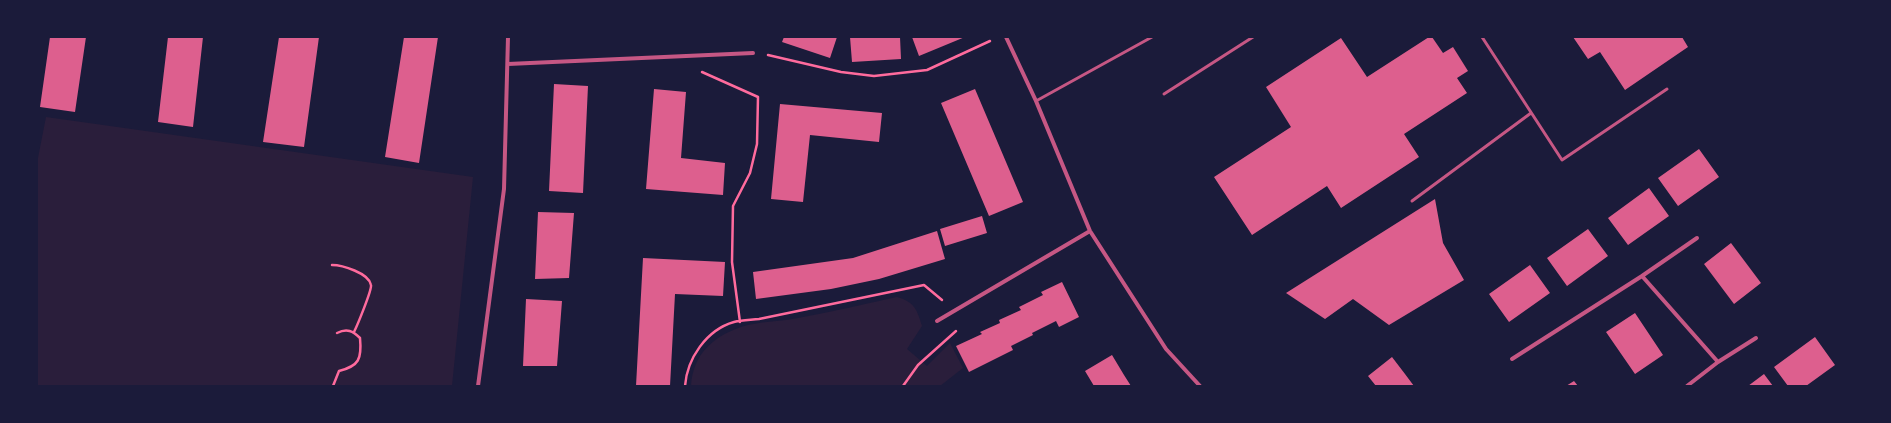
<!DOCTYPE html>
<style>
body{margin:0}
#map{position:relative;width:1891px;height:423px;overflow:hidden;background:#1b1b3a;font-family:Cabin,sans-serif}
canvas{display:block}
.frame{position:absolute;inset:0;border:38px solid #1b1b3a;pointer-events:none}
</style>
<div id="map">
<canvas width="1891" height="423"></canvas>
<div class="frame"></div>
</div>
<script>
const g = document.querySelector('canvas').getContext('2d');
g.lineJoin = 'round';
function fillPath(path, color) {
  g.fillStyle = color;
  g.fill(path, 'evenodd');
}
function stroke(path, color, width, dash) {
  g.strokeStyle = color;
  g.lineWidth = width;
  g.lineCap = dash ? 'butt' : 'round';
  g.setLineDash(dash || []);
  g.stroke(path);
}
fillPath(new Path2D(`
 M46,117L473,177L452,386H37V163Z
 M897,297C915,302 917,310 922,326L907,349L927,366L950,343L963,368L940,386H691C693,355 712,337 741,327C759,321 780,322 798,318C831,312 864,304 897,297Z`), '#2a1e3b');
fillPath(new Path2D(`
 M50,37H86L75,112L40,107Z
 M168,37H203L193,127L158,122Z
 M279,37H319L304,147L263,142Z
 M404,37H438L419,163L385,157Z
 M784,37H837L830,58L782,42Z
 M850,37H900L901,59L852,62Z
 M912,37H965L919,56Z
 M1429,37H1432L1443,53L1453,47L1468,71L1457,78L1467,93L1404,134L1419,157L1341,208L1327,186L1252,235L1214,177L1291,127L1266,87L1341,38L1367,77Z
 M1573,37H1682L1688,47L1625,90L1600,52L1588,59Z
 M554,84L588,86L583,193L549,191Z
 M654,89L686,92L681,158L725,163L723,195L646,189Z
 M975,89L1023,202L989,216L941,103Z
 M780,104L882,113L879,142L810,135L803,202L771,199Z
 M1699,149L1719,177L1678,206L1658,178Z
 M1649,188L1669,216L1628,245L1608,218Z
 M1435,199L1443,243L1464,280L1389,325L1353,299L1325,319L1286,293Z
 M538,212L574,213L569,278L535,279Z
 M982,216L987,233L945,246L940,229Z
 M1588,229L1608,256L1567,286L1547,258Z
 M937,231L945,259L879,279L831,289L756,299L753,272L853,258Z
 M1731,243L1761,283L1734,304L1704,264Z
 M643,258L725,262L723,296L675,294L670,386H636Z
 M1530,265L1550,293L1509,322L1489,294Z
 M1062,282L1079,317L1059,327L1056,321L1032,333L1033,335L1011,346L1013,350L969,372L956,346L982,334L980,332L1000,323L999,320L1021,310L1019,307L1043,295L1041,292Z
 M526,299L562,301L557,366H523Z
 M1635,313L1663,355L1635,374L1606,332Z
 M1815,337L1835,365L1806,386H1788L1774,367Z
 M1112,355L1124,375L1131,386H1094L1085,371Z
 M1392,357L1405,374L1414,386H1376L1368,376Z
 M1764,374L1773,386H1748Z
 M1574,381L1578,386H1566Z`), '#dd5f8e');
stroke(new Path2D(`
 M768,55L841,72L874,76L927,70L990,41
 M702,72L758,97L757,144L750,173L733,206L732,262L740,322
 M332,265C342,265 369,273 371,285C372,290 357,326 354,332
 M333,386L339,371C359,366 362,359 360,338C353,331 347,328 337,333
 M685,386C687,359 706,330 734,322C742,320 751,320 759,319L924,285L942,300
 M903,386L918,365L956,331`), '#ff6b9d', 2.5);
stroke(new Path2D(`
 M1482,37L1562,160L1667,89
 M1164,94L1253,37
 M1036,101L1152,37
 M1412,201L1531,113`), '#c65784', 3);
stroke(new Path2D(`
 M1006,37L1036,101L1090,231L1166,349L1200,386
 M508,64L753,53
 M1642,276L1718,362
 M937,321L1090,231
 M1512,359L1642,276L1697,238
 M478,386L504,189L508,37
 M1687,386L1718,362L1756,338`), '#c65784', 4);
</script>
